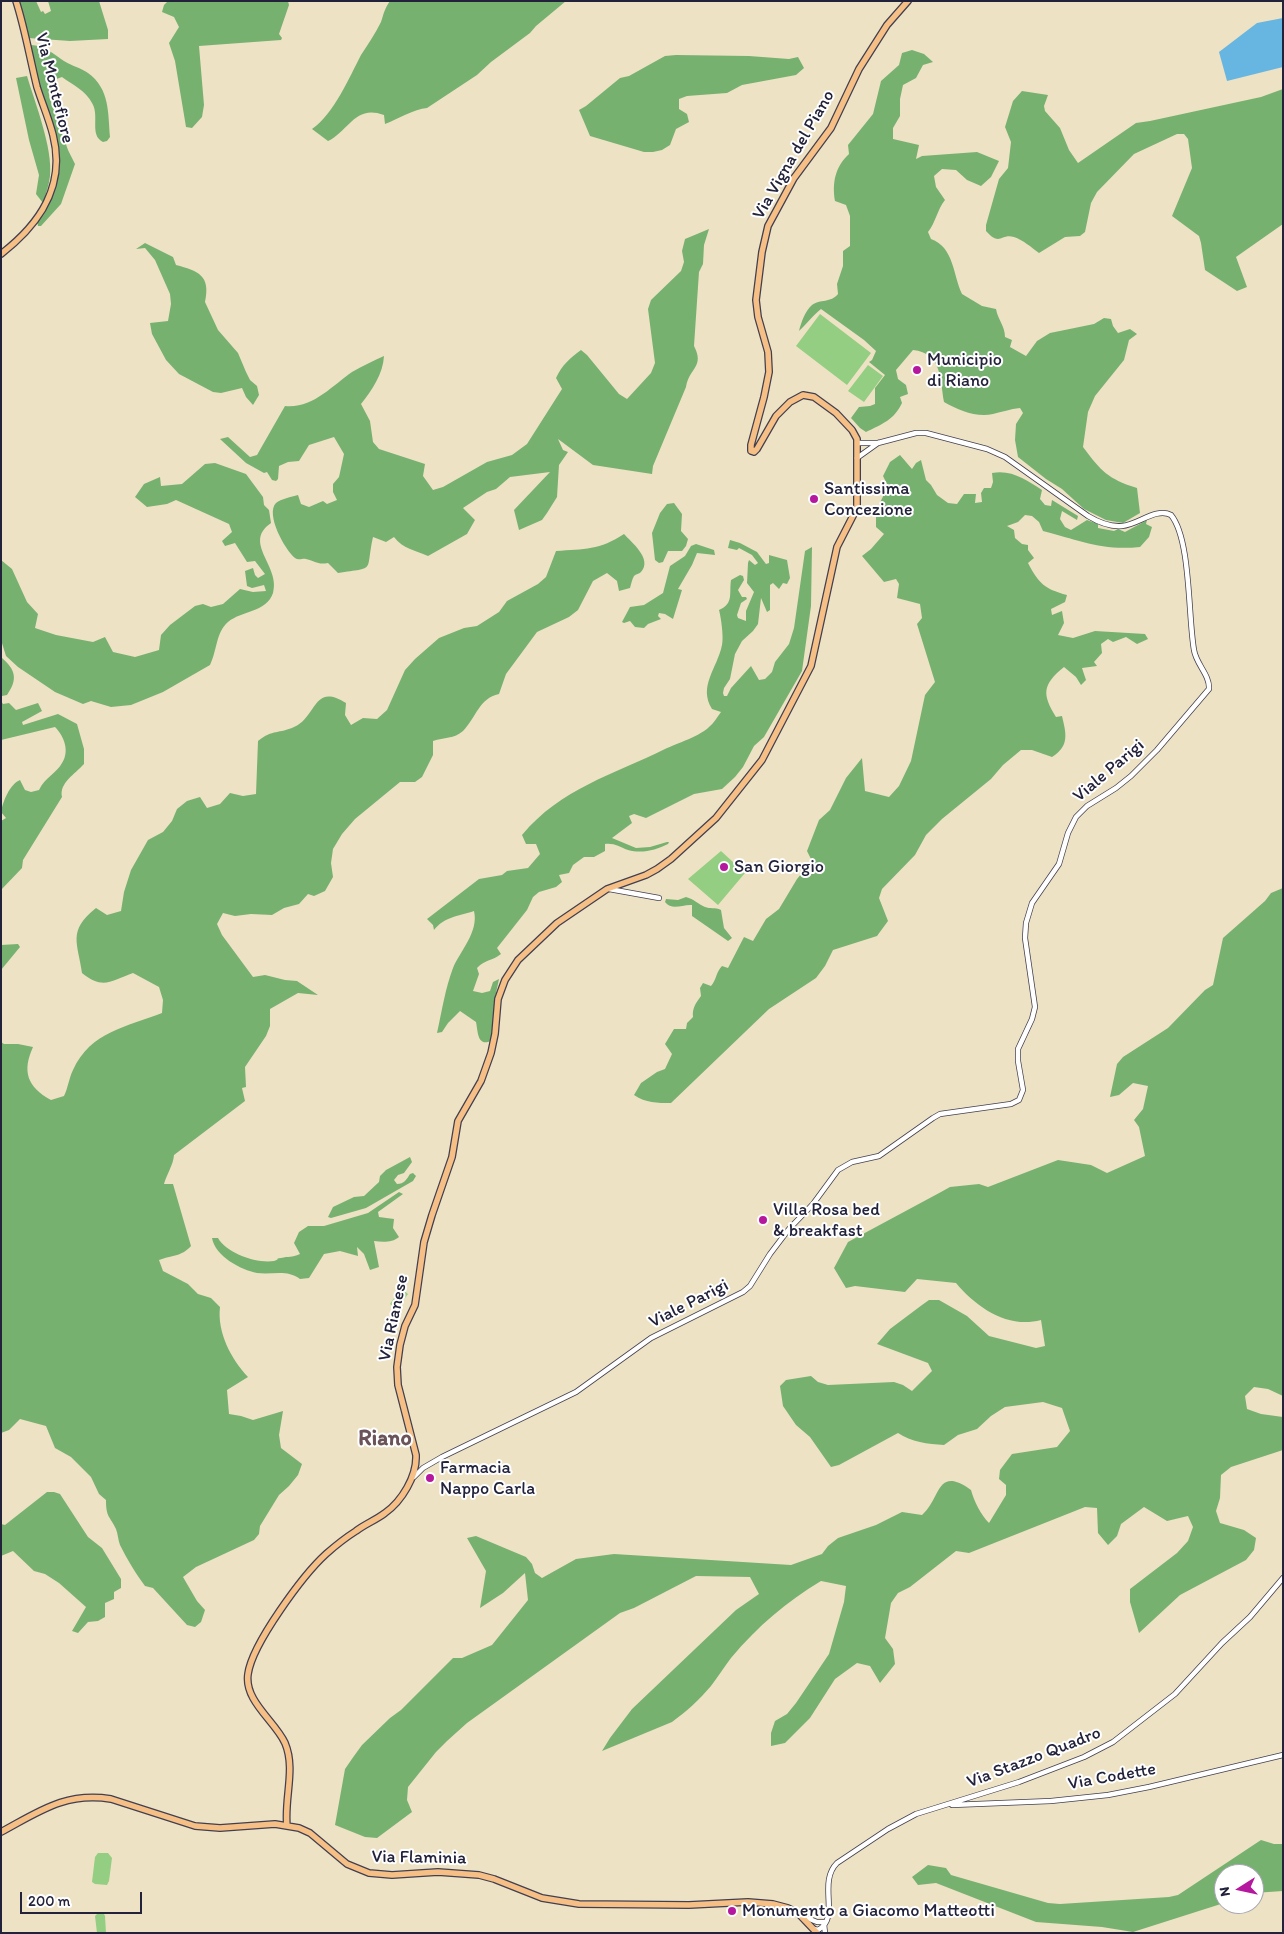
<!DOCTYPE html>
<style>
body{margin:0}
#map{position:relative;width:1284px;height:1934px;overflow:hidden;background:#eee2c4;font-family:Itim,sans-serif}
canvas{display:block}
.frame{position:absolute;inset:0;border:2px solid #22223b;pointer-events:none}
.north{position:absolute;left:1214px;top:1864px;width:50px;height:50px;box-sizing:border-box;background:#fff;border:1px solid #a7a7b1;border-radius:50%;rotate:260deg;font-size:14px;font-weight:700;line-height:20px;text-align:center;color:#22223b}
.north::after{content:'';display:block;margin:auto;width:18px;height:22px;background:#b5179e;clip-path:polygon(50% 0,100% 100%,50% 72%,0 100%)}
.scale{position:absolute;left:20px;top:1892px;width:122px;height:22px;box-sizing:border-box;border:2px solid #22223b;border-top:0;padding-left:6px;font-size:15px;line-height:18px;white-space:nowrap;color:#22223b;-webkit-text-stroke:4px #fff;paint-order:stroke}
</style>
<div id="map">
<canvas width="1284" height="1934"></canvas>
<div class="frame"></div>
<div class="north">N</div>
<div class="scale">200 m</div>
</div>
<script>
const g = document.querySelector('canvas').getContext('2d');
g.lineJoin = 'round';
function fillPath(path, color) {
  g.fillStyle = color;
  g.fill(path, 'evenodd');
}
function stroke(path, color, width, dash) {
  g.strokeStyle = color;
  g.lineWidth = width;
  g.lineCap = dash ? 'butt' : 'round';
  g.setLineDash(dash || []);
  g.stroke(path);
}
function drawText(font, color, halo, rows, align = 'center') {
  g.font = font + ' Itim,sans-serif';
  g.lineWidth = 4;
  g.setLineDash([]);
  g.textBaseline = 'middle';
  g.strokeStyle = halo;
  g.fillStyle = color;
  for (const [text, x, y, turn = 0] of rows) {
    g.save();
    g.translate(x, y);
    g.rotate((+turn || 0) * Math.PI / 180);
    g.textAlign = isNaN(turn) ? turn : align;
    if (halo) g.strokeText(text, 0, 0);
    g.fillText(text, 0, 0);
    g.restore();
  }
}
fillPath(new Path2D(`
 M820,314L871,353L847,385L796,346Z
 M868,365L883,376L864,402L848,391Z
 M721,851L745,873L718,905L688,879Z
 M401,1288L408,1294L397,1309L390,1304Z
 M98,1853H108L112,1858L109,1881L107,1885L95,1884L92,1882L95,1857Z
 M98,1913L104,1914L105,1916L106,1933H97L95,1916Z`), '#94ce82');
fillPath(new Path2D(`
 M18,1H36L41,12L43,11L45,14L51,11L48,1H99L108,30V39L70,41L28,38V31Z
 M168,1H288L289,5L279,34L282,38L281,40L199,46L204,105L202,117L192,128L186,127L175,61L169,43L179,27L174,17L162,12L164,5Z
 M390,1H566L536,26L530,33L491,62L477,75L427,108C414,109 398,119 385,124L384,115C355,104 349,131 328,141L312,129C334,114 349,78 361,55C368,44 375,34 381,22C384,13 384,10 390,1Z
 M29,45C42,44 54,54 64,61C72,66 81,68 88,73C110,89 108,113 110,137L107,141L103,142C89,135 100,116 92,103C86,91 73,85 62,77L51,81L49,87V96L68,150L75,164L61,204L41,226H38L37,221L47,206L58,162Z
 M912,50L924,54L933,62L923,65L916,78L903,85L900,99V116L893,128V139L919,145L916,159L922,156L977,152L999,161L991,177L981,186L967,180L956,170L942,169L934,176L936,187L945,200C937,210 936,222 928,232L931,239C954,247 953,275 962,294L982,306L996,309C998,320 1005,326 1005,337L1012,340L1010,347L1026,356L1037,341L1050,333L1094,324L1104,318L1111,319L1113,326L1118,333L1130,329L1137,334L1129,340L1124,360L1095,396L1088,412L1083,447C1101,471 1108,479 1137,488L1140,513L1123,523L1106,520L1084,509L1062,489L1046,479L1018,457L1015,440L1016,424L1023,413L1020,408C1010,409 1002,412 993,414C977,418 958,410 944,402C940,379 942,353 913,350L896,370L898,379L906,385L908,394L900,397L902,403C894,420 882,424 866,432L860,428L851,418L859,407L870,406L875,404V388L885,375L869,362L872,360L876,351L864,340L821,309C812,316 807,324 799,331C801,323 805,311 812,305C820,299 831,303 838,294L837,284L843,266V251L850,246V216L846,205L835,201C832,183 835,167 849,154L848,145L873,114L881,81L899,65L902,53Z
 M676,55L749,56L789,59L798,57L804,68L796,75L742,85L727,93L687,96L679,99V109L687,114L689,122L676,129L670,145L662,150L653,152H644L590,136L579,110L586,106L620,78L629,76L665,56Z
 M27,76C35,103 53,148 50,176C49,185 46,194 43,203L36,194L39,175L29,140L16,78Z
 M1283,89V224L1236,257L1247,287L1237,291L1205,270L1201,243L1199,236L1172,216L1192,168L1188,139L1184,134H1177L1134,154L1097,192L1091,203L1085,232L1080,236L1065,237L1039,253C1031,247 1023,240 1014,237C1001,233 1000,247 986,231V225L999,179L1008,168L1011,142L1005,127L1013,101L1022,91L1048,95L1044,106L1045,111L1060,128L1069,150L1078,163L1136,123L1150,121L1261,97Z
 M709,229L704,245L703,264L699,272L694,346C705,367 689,368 686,387L653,466L652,474L593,465L558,439L563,450L568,452L559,465L557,497L547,513L542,520L519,530L514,510L550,472L510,477L496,489L487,492L463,508L475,520L467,534L428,556C415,550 403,549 394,537L386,542L373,537C365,573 377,567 338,573L328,563C317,565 316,561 306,559C302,558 300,561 295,558C285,550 265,514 276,503C281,499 291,497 298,495L301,504L309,507L323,501L327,504L337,500L333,492V484L339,477L344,454L334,437L309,445L299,461L288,462L279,466L278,479L276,481L272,480L267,472L264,473L246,463L220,439L228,437L250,457L257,455L285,406C312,409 332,386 352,372C362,366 373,361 384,356C383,374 372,390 361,404L370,421L373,442L379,449L425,464L423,476L433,490L443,487L487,462L512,455L527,444L562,389L556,378C562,365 570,358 581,350L587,355L619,394L627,399L651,373L655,363L648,309L651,300L681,271L684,262L682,251L685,239Z
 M145,243L173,257L176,265C198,271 211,275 205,302L218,330L238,353L246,372L250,380L257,386L259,395L253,405L246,397L242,388L221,393L213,392L179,374L166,360L152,334L150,323L168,321L171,304L170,294L155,260L145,248L136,249Z
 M900,455L912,469L916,463L921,460L926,480L931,485L937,495L948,503L957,504L964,494H976L975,503L982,502L981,493L984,488H991L993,482L992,473C1011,469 1027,480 1042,490L1040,499L1045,505L1051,506L1052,500L1078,516L1077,520L1062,511L1060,519L1065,527L1071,530L1087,520L1098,524V528L1114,531L1118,529L1125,532L1147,520L1146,524L1152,527L1149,537L1140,547C1101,551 1079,540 1043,531L1039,522L1032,516L1025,515L1018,522L1007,526L1014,530L1015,538L1022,544L1028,545V550L1034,558L1028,563C1039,584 1045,589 1067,595L1065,602L1051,609L1052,615L1062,611L1064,623L1058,635L1073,638L1095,631L1145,634L1148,639L1137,644L1126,637L1113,642L1108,639L1101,644L1102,653L1094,662L1097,666L1082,668L1086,680L1081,685L1076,677L1064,667C1042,685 1042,694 1056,717L1062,716C1066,733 1070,746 1052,757L1032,750H1021L1003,765L991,779L942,819L926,835L915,855L882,889L879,898L888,921L877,936L833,950L825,966L816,978L769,1009L671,1103C657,1103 646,1103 634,1095L641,1083L657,1072L665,1069L672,1054L665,1044L674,1029H686L687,1023L693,1017C692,1008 696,1003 701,996L700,988L703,983L711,986C717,979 715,974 722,966L728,968L744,937L753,941L766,919L779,909L797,879L812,861L807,851L819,820L830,810L846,778L862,758L865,791L889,797L899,786L911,761L925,695L935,682L917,624L922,618L920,604L897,598L899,584L896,579L884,582L862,556L871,549L884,534L876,527V511L888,486L883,476L890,462Z
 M215,463L246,474L263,497L264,505L269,510L271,523C242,543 281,566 273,593C267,612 241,611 228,622C216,632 217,651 210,665L163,692L131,705L111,707L91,701L83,704L55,692L18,667L6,656L1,640V560L12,569L27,602L38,614L35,628L56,635L93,642L105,637L113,652L135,657L159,650L161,635L170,625L195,606L203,604L211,607L223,604L240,589L253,592L266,591L264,585L252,588L247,586L245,571L253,568L255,575L258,578L265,574L255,561L247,562L235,543L225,546L222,541L232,532L229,524L176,500L167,504L147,507L135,497L144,484L160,477L161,486L182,484L205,464Z
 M674,503L682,514L681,531L688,539L686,546L682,551H668L663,562L659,563L655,560L652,533L660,513L667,504Z
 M624,534C631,542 653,559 641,572C639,574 636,574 634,576C632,579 631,585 630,588L619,591L617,581L607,573L593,581L578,610L569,617L537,632L506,674L499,694C479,698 476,718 463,731C454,739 444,737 433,741V755L422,777L415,782H400L355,819L342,834L333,849L331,863L333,877L325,891L314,896L308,894L299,904L284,908L272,915L251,914L235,916L223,913L217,924L222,935L253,977L265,975L285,980L297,981L318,995L298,993L270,1009V1026L266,1036L245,1067L246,1087L242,1088L245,1101L174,1155C173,1166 167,1173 164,1184H173L191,1246C181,1257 172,1255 159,1260L163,1271L188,1284L198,1294L211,1298L220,1307C217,1332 231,1359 248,1377L227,1390L229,1414L241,1416L253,1420L283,1411L279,1435L281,1448L302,1464L298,1475L289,1486L279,1495L260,1526L259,1534L254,1540L196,1567L183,1577L197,1601L205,1610L201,1622L195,1627L187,1625L153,1588L145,1586C136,1574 127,1559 120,1545C118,1540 118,1534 116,1529C110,1516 106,1518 106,1500L99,1494L91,1477L71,1457L55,1448L46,1426L20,1419L9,1430L1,1433V1042L4,1044H18L33,1047C22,1071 27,1087 51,1100L64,1096C68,1088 69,1078 73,1070C91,1031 127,1027 162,1013L163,1000L159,987L133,973C111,981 103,990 82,973C78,943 67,931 96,908L107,915L121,911L124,892L131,870L148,840L163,832L172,821L177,809L187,801L200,797L207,808L220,804L230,793L243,796L256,794L258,741C273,729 279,734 294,727C317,717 313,682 346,703L345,715L351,725L363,718L377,719L387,710L405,670L415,659L439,638L464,628L477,626L499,612L507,601L538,584L546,577L556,551C584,549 600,550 624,534Z
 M730,540L740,543L757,552L766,564L769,563V555L787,560L790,578L787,584L783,583L779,589L773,583L770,585V610L767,612L761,598L758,624L753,631L742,641L735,654L730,679L724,688L723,693L724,696H727L731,688L751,666L759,680L765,679L772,672L775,662L789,644L794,628L805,551L812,547L811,606L802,671L764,737L754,746L743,767L735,777L722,789L694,794L646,818L634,814L629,816L632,823L612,838L636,848L650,847L667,842H669L668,844C656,850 642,854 628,850C619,847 615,843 605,844V851L594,857H584L573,865L569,873L559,875L562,882L556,887L539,892L533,897L527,910L497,948L501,954C492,961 486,959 477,968L479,974L473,991L482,993L490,991L493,982L499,979L495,998L491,1041C477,1047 478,1031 476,1022L460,1011L448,1023L442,1032L437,1033C442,1011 445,989 453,968C460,951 479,932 474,911C459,916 444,917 434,930L433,925L427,919L479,879L502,875L507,871L528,868L540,854L536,844H526L522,835C561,788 613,775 665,749C676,744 702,735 709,727C714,723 717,717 721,712L712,709C698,686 717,669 722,645C724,638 721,617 719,610C734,604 729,593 731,580L740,575L743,576L744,580L738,590L742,597H746L747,599L741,603L737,615L738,618L746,621V611L754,592L747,583L748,563L749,560L755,565L758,563L752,555L739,548L737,550L728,548Z
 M696,544L714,550L715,555L697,553L692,565L678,589L682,590L673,619L665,614L659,613L658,616L661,619L648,624L644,628L635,627L630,621L624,623L622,622L630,607L644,605L663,593L670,566L685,556L691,546Z
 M1,657C16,670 18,679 7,695L2,696L1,698Z
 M1,701L3,704L9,703L16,710L38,703L42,711L22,722L23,725L58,714L77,724L84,749V764C75,774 59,783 62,797L23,860L22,868L1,890V821L6,818L1,812C3,801 10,784 20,780L25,790L31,792L39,790C45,777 57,773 62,763C70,751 64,736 55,727L1,740Z
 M1283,888V1396L1268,1389L1254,1387L1245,1396L1247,1409L1261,1414L1283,1417V1450L1231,1467L1221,1475L1220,1498L1216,1511L1220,1523L1244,1530L1256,1538L1254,1550L1246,1560L1180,1595L1139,1633L1130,1602V1589L1177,1553L1188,1541L1193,1527L1188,1516L1167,1521L1144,1507L1121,1524L1117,1536L1108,1545L1098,1533L1097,1508L1085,1507L969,1553L956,1551L910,1587L898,1593L891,1603L885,1638L893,1649L895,1664L880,1683L870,1666L857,1663L835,1679L810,1718L785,1743L771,1746V1733L775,1721L787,1714L796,1703L829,1654L844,1602L846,1586L821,1581C786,1602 758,1626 731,1658C724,1667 718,1677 711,1686C700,1699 686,1712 672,1722L602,1751L610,1738L632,1709L736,1610L759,1594L750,1577L696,1576L634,1608L620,1613L467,1723L447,1741L436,1752L408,1787L407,1800L412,1812L377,1838L365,1837L335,1825L345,1769L354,1756L362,1745L390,1718L401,1710L453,1658H462L492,1645L528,1600L525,1573L503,1593L480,1608L486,1571L467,1538L476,1536L526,1557L532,1564L535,1573L542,1578L576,1559L614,1554L791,1565L822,1554L828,1546L838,1538L876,1525L902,1512L922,1515C941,1499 936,1465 971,1490C974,1501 981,1515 989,1523L1006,1495V1485L999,1479L1000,1470L1012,1454L1057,1447L1070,1431L1062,1408L1043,1402L1005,1407L991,1416L977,1429L958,1435L944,1445C928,1444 911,1442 898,1433L839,1465L831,1467L810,1437L796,1425L783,1406L780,1386L786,1380L811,1376L818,1382L828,1385L894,1382L903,1385L912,1391L932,1371L928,1363L877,1344L890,1329L922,1305L929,1300H939L967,1316L989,1336L1036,1348L1045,1346L1041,1320C1008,1329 977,1308 956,1283L917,1279L905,1292L855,1286L846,1288L834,1268L848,1242L941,1192L950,1187L979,1184L988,1187L1058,1160L1091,1165L1107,1173L1145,1156L1139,1127L1134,1120L1143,1109L1148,1086L1133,1083L1119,1095L1110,1097L1117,1064L1123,1057L1168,1028L1205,990L1213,985L1223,938L1265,901L1271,893Z
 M686,897C694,899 698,904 705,907C710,909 715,907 721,910L724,928L732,938L728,941L692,916V905C683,904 672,911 665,902L666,899L678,900Z
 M18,944L20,947L1,970V945Z
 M410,1157L412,1162L404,1173L398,1175L394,1180L397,1184C404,1184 407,1179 410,1174L413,1173L416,1176L413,1181L366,1208L331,1218L328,1217L333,1207L354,1197L364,1196L379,1182L380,1176L386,1170Z
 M399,1192L403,1194L378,1212L379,1217L394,1219L393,1228L399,1237C392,1243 382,1242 374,1241L379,1267L370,1270L364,1254L357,1247L358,1256L340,1251L324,1254L309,1278L300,1279C287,1269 273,1275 257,1273C241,1270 215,1256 212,1238H218C226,1253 257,1264 274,1261C281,1259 274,1259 281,1258C289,1256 291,1258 300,1254L294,1243L299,1232L308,1226H324L368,1213Z
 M47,1492H54L60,1494L88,1537L102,1548L121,1579V1588L114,1592V1599L105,1603V1617L98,1621L88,1622L78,1633L72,1631L86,1607L59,1583L45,1574L34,1571L13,1551L1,1556V1524L5,1525Z
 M1261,1840L1274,1844H1283V1891L1254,1893V1874H1224V1903L1133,1932L1102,1927L1036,1922L936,1883L918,1885L912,1877L928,1865L946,1868L951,1875L1048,1903L1060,1904L1169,1897L1178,1895Z`), '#77b170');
fillPath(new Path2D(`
 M1283,18V67L1227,81L1219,52L1257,23Z`), '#67b5e1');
const minor = new Path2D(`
 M857,458L878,443
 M609,889L659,898
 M414,1477L423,1468L442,1457L576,1392L651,1338L743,1292L750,1286L770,1254L789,1229L813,1204L838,1170L852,1162L879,1156L933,1118L940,1114L1011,1104L1019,1100L1023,1090L1018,1061V1049L1032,1019L1035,1007L1025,938L1026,923L1032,903L1059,864L1068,833L1076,817L1087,806L1116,788L1131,776L1157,750L1209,689C1210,675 1196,664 1194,650C1188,617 1191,539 1171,515C1156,507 1138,525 1122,526C1110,527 1098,522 1088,516L1005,457L987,449L926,433H916L878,443H857
 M952,1805L1051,1801L1108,1795L1149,1787L1283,1755
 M802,1916L817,1922H824
 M824,1924L825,1933
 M814,1929L818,1930C841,1918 817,1883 837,1863L888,1829L916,1814L1019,1782L1084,1757L1113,1742L1175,1694L1222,1643L1250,1617L1283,1578`);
const major = new Path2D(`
 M1,254C40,224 66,186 53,135C49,119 42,103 37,87C30,59 25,29 16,1
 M287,1826C284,1798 296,1769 285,1743C275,1721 244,1701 248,1674C252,1644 303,1575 326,1554C335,1546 345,1538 356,1531C365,1524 376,1520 385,1513C402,1501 417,1476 416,1455L398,1385L397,1367L400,1345L405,1326L415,1305L424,1242L432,1215L452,1157L458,1121L481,1081L491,1053L495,1034L498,999L505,980L518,960L557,923L607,889L646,875L657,869L671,859L716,818L762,760L811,666L837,547L857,508V439L852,430L836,413L814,397L803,395L790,402L776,416L757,449L754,452L751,451V445L764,397L769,372L768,352L758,317L756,300L762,252L768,226L794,178L831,128L859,69L887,25L908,1
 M1,1832C40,1811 65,1792 111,1799L195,1826L220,1828L275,1824L299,1828L310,1833L347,1864L369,1873L392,1875L438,1872L479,1875L494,1879L542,1898L579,1904L689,1905L748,1902L773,1904L788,1908L798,1913L817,1933`);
stroke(minor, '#413f50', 6);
stroke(major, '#413f50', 8);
stroke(minor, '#fff', 4.5);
stroke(major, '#f5bf86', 5.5);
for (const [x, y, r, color] of [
 [917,370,5,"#b5179e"],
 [814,499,5,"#b5179e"],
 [724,867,5,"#b5179e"],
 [763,1220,5,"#b5179e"],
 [430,1478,5,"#b5179e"],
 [732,1911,5,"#b5179e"]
]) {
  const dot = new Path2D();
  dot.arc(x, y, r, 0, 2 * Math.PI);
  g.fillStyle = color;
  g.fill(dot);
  stroke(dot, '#fff', 2);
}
drawText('18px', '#22223b', '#fff', [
 ["Via Montefiore",54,88,76],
 ["Via Vigna del Piano",794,155,-60],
 ["Viale Parigi",1109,771,-40],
 ["Viale Parigi",689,1304,-27],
 ["Via Rianese",394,1318,-78],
 ["Via Stazzo Quadro",1034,1758,-21],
 ["Via Codette",1112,1777,-10],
 ["Via Flaminia",419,1858,1]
]);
drawText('18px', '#22223b', '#fff', [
 ["Municipio",927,360],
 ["di Riano",927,381],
 ["Santissima",824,489],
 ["Concezione",824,510],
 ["San Giorgio",734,867],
 ["Villa Rosa bed",773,1210],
 ["& breakfast",773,1231],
 ["Farmacia",440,1468],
 ["Nappo Carla",440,1489],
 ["Monumento a Giacomo Matteotti",742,1911]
], 'left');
drawText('bold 22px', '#6b5459', '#fff', [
 ["Riano",385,1439]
]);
</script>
